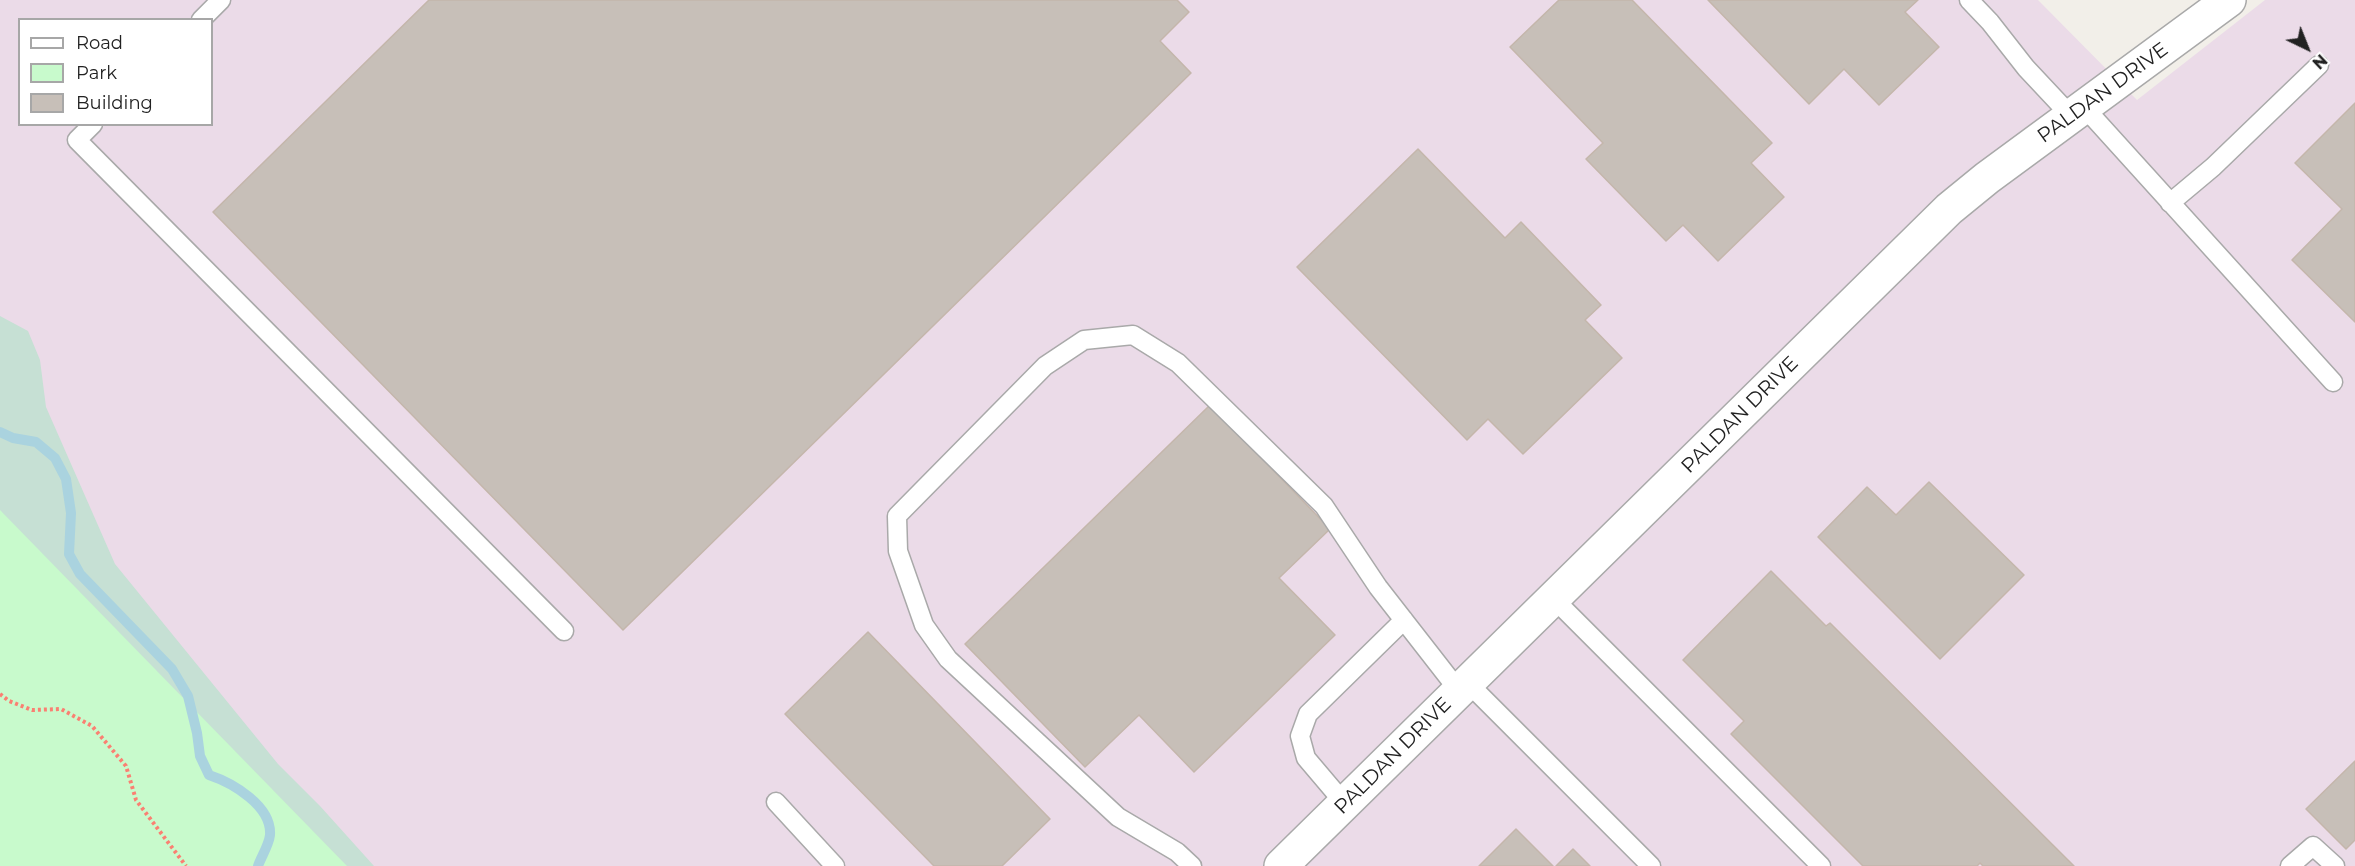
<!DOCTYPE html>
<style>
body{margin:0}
#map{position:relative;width:2355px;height:866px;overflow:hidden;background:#f2efe9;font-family:Montserrat,sans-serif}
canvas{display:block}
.legend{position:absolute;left:18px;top:18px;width:195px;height:108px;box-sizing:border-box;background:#fff;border:2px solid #a7a7a7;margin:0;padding:8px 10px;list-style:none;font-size:18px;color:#222}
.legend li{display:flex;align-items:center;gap:12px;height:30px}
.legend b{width:30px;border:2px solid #a7a7a7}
.north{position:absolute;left:2277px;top:18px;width:60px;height:60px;-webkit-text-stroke:4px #fff;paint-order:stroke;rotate:137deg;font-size:16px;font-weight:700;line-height:24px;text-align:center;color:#222}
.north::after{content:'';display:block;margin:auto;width:21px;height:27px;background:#222;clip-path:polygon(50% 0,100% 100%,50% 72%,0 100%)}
</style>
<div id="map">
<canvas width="2355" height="866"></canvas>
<ul class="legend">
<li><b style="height:8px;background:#fff"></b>Road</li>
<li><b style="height:16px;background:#c8facc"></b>Park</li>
<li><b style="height:16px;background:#c7bfb8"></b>Building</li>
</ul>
<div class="north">N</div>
</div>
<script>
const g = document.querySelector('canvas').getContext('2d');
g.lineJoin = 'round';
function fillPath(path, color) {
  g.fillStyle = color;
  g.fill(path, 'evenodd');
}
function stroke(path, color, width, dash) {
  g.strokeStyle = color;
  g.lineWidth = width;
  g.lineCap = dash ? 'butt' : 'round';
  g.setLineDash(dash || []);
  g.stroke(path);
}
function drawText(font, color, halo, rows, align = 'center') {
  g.font = font + ' Montserrat,sans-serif';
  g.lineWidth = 5;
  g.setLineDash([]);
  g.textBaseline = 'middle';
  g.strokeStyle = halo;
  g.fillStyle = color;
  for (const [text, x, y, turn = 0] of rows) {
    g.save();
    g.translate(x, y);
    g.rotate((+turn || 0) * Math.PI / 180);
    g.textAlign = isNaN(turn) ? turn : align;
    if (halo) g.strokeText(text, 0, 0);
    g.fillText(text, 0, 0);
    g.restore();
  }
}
fillPath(new Path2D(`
 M0,0H2038L2137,100L2265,0H2355V866H347L0,510ZM20,20H212V124H20Z`), '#ebdbe8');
fillPath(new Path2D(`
 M0,316L28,331L40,360L46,407L115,564L278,764L320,806L374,866H0Z`), '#c6e0d4');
fillPath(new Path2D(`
 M0,510L347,866H0Z`), '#c8facc');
stroke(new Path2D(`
 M0,432L13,438L36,442L55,458L66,479L71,513L69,554L80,574L172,669L188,696L197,733L200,756L209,775C233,783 272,806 270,835C269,845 261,857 258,866`), '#aad3df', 10);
const building = new Path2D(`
 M429,0H1177L1189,12L1160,41L1191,73L623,630L213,212Z
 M1559,0H1632L1772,143L1751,163L1784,197L1718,261L1683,225L1666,241L1586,159L1603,143L1510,47Z
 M1708,0H1918L1905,12L1939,47L1879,105L1844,69L1809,104Z
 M2355,103V322L2292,260L2342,209L2295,163Z
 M1418,149L1505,238L1521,222L1601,305L1585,320L1622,358L1523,454L1488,419L1467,440L1297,267Z
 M1210,405L1330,529L1279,578L1335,635L1194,772L1139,715L1085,767L965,644Z
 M1929,482L2024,575L1940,659L1818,537L1867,487L1896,515Z
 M1771,571L1826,626L1830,623L2074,866H1983L1980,863L1977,866H1863L1731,734L1744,721L1683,660Z
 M868,632L1050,819L1002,866H934L785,714Z
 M2355,761V840L2346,849L2306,809Z
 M1516,829L1553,866H1479Z
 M1573,849L1590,866H1556Z`);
fillPath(building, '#c7bfb8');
stroke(building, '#c4b6ab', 1.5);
const service = new Path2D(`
 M1969,0L1990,22L2026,68L2071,116
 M201,20L221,0
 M2084,107L2333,382
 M93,124L77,140L564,631
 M2170,203L2213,167L2319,65
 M1554,599L1821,866
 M1468,683L1651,866
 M776,802L835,866
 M1345,804L1306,758L1300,736L1308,714L1404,620
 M1192,866L1177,852L1118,817L948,659L924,625L898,551L897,516L1045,366L1084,340L1133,335L1178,363L1324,506L1378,587L1459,691
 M2290,866L2313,846L2335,866`);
const minor = new Path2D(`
 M1281,866L1949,209L1987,178L2229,0`);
stroke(service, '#a9a9a9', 21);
stroke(minor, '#a9a9a9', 36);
stroke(new Path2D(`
 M0,694L9,701L32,710L61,709L92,726L126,766L136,800L186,866`), '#fa8072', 4, [3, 3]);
stroke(service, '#fff', 18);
stroke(minor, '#fff', 33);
drawText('20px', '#222', '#fff', [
 ["PALDAN DRIVE",2103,93,-36],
 ["PALDAN DRIVE",1740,415,-45],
 ["PALDAN DRIVE",1393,756,-45]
]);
</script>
